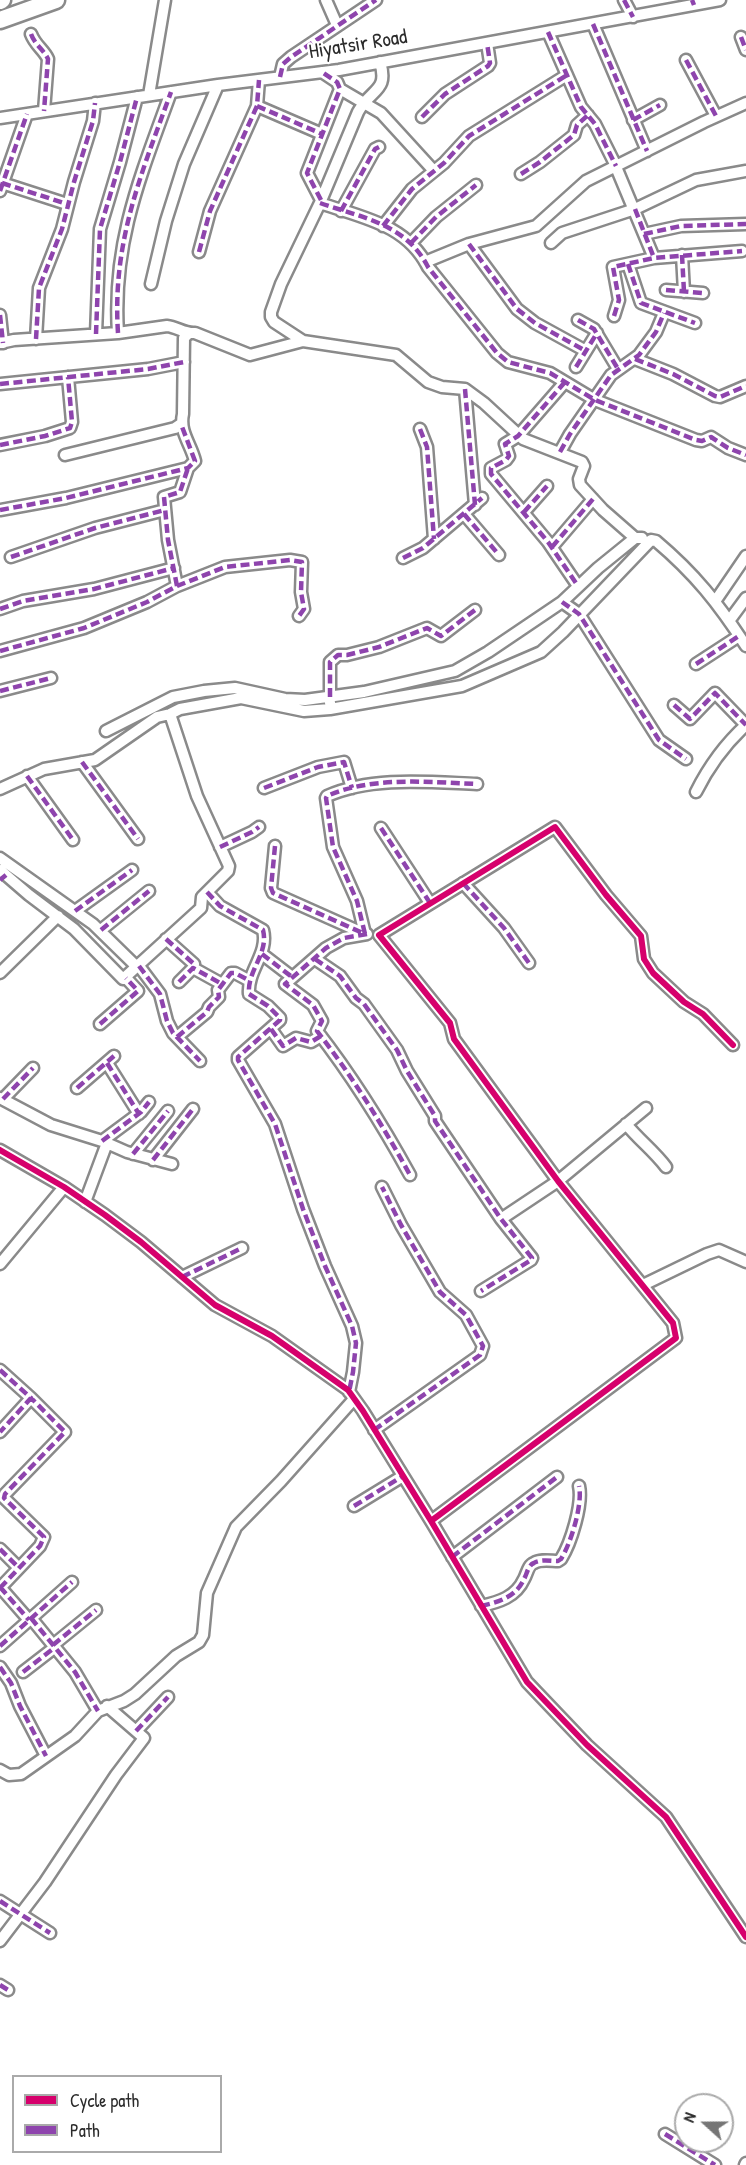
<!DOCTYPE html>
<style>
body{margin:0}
#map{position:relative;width:746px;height:2165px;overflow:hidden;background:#fff;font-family:"Patrick Hand",sans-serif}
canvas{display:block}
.legend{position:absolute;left:12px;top:2075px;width:210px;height:78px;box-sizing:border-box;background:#fff;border:2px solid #aaa;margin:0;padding:8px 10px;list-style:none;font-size:18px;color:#2b2b2b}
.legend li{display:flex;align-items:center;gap:12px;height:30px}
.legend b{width:30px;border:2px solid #aaa}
.north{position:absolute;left:674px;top:2093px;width:60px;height:60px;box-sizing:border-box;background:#fff;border:2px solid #aaa;border-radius:50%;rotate:291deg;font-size:16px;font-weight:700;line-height:24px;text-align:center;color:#2b2b2b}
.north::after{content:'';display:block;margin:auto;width:21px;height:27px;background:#757575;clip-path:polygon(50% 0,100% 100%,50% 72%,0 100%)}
</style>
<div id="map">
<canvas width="746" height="2165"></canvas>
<ul class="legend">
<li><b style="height:8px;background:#d6006c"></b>Cycle path</li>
<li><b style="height:8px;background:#8e44ad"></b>Path</li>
</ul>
<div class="north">N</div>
</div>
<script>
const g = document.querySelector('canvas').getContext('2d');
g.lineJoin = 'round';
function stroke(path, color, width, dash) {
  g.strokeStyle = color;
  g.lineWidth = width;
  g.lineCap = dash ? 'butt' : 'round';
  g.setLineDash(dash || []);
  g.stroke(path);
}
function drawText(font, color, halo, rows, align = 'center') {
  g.font = font + ' "Patrick Hand",sans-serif';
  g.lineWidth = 4.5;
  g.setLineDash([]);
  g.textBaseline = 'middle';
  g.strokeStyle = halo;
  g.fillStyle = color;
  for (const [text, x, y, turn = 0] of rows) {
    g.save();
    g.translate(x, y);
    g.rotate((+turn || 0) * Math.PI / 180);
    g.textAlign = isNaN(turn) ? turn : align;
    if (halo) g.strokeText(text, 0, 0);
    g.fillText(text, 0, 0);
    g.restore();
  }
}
const minor = new Path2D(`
 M326,0L337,25
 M624,0L633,17
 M593,24L647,151
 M548,32L581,107L595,124L616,166
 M31,34C35,45 44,50 48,59L44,111
 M741,37L746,50
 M686,60L716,116
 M280,77L283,64L291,57L376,0
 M340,89L381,113L434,171
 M149,95L165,0
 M257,106L322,134
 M422,117L445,94L488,66L490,63L487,43
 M0,118L218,85L339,70L720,0
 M633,120L660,105
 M616,167L654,258
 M521,174L540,162L574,135L577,125L588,115
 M2,183L67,204
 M0,191L27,114
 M321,200L307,173L340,89L337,82L322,72
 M320,203C363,218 406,224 428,267L497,353L508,362L550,373L595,400L696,440L702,441L711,437L728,448L746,455
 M341,211L375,149L379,147
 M383,226L412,189L444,163L469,136L567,75
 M644,234L681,226L746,224
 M411,243L436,217L476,185
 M551,243L562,233L635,209L696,180L746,171
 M469,244L517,309L535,323L586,351
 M199,252L210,211L257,106L259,80
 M682,255L684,292
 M425,262L469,244L536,226L586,181L704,122L746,103
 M628,264L641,303L695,323
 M151,284L166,221L184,164L218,85
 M666,290L703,293
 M0,315L3,343
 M614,316L619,300L613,267L654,258L742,251
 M578,320L594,329L618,369
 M118,333C112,242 141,175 171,92
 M96,334L100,229L120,162L137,97
 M36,339L39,288L62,229L74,182L93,121L95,103
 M303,341L274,322L271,317V312L281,284L320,203L358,112C371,88 389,92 380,62
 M0,343L14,340L118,333L167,326C177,327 185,334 195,333L250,355L303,341L396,355L428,382L442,387L465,389L484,403L523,439L582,462L584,466L579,479L580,485L603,510L635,538
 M635,359L673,374L715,396L720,397L746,386
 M576,367L597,333
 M565,382L518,436L505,444L509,456L506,460L491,468V474L548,542L578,586
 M0,384L148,369L184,362
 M465,389L475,505
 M420,429L427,447L434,539
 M0,445L45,436L70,428L72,422L68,377
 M560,452L570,434L611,375L639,355L656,332L664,313
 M65,455L175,428L181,424
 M0,510L66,498L188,468L195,461C191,444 179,432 183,414L184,338L188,334
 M524,512L547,486
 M464,514L499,555
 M552,547L593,499
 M11,557L95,528L165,510
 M403,558L423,548L482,498
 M177,586L168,540L164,497L180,492L188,468
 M716,600L746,556
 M562,602L579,614L659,740L686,759
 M0,609L23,601L94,589L174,568
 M729,621L746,598
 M0,651L84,628L147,602L177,586L225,567L290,560L302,562L301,592L304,609L299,616
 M696,664L739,636
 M0,691L51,678
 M330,703V662L338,655H347L379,647L427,628L441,636L475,610
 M674,705L690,719L715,693L746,725
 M106,731L173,697L204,691L235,688L285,699L305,700L364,692L455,671L488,652L562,602L598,568L635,538H642
 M82,762L138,839
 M27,776L73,840
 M264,788L318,767L344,762L352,788
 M0,789L44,769L95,760L157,717L170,714L180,709L241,698L304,711L330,709L462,686L541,652L563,632L651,540L656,541C695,574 718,603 746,646
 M696,792C709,766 724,745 746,725
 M381,828L430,903
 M275,846L271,888L273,893L365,934L357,901L333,847L326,798L327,796C372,776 428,782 477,784
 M220,847L252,832L259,827
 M0,858L93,924L137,967
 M0,870L29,895L74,929L123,979L201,908L202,897L228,871L229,866L197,796L170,714
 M463,883L504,928L529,963
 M207,892L220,906L263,930C269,954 247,970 249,994L268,1006L280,1018V1020L238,1057V1060L275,1124L303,1209L325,1266L352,1326L356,1343L353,1372L349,1392
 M75,911L132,870
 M101,930L149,891
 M367,934L344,938L326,948L285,984L313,1005L322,1021L317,1031C352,1076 382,1124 410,1175
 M166,939L194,964L193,968
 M262,954L292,977
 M315,959L340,976L356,998L364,1004L397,1050L407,1071L435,1116V1121L501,1219L532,1258L531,1260L481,1291
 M139,966L160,994L167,1021L173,1033L200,1061
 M0,973L58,916
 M179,982L193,968L222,984
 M100,1024L138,991L126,978
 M271,1029L283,1046L296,1038L311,1042L321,1036
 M177,1037L207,1012L209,1007L219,997L218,990L231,973H235L250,981
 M107,1063L139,1114
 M77,1088L114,1056
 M0,1098L51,1125L102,1141L127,1152L172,1164
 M3,1099L33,1068
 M626,1124C639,1140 654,1151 666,1167
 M102,1141L141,1112L149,1102
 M0,1150L64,1187L105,1215L141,1242L215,1305L272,1336L348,1390L363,1411L431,1521L527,1682L587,1745L666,1817L746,1937
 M133,1154L168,1111
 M153,1160L193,1109
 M85,1202L107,1143
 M501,1219L558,1181L646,1108
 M0,1264L64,1187
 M182,1277L242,1248
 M643,1285L707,1254L719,1250L746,1262
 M0,1370L31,1398L0,1432
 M374,1430L480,1355L483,1346L466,1315L440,1292L401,1225L382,1187
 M354,1506L403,1476
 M431,1521L676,1338L673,1323L558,1181L454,1039L450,1023L379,935L555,827L606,895L641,936L644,959L653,973L684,1002L703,1014L733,1045
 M0,1549L19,1568
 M452,1557L557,1477
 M0,1587L29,1620
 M0,1588L40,1546L44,1537L4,1498L5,1494L65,1432L31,1398
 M481,1606C499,1602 516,1597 524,1579C527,1574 528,1565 534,1563C540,1559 551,1561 558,1561L561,1559C571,1543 583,1504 579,1486
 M31,1618L75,1672L98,1711
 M53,1645L96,1610
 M0,1646L72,1582
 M0,1667L11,1683L20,1706L46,1756
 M23,1672L54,1648
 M136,1731L168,1697
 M0,1770L9,1775L21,1774L75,1736L98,1711L124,1701L135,1694L176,1656L199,1642L203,1635L207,1593L236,1527L281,1481L354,1399
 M0,1901L50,1933
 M0,1941L45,1882L116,1775L144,1738L107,1706
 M0,1985L8,1990
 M665,2134L715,2165
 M745,2165L746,2163`);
const trunk = new Path2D(`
 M0,1L2,0
 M0,20L56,0`);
stroke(minor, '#8a8a8a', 15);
stroke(trunk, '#8a8a8a', 21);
stroke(minor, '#fff', 10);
stroke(trunk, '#fff', 16);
stroke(new Path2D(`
 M624,0L633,17
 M692,0L694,5
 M593,24L647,151
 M548,32L581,107L595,124L616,166
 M31,34C35,45 44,50 48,59L44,111
 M741,37L746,50
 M686,60L716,116
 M280,77L283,64L291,57L376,0
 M257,106L322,134
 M422,117L445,94L488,66L490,63L487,43
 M633,120L660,105
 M521,174L540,162L574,135L577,125L588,115
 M2,183L67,204
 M0,191L27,114
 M321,200L307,173L340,89L337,82L322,72
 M320,203C363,218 406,224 428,267L497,353L508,362L550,373L595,400L696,440L702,441L711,437L728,448L746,455
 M635,209L654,258
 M341,211L375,149L379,147
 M383,226L412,189L444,163L469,136L567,75
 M644,234L681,226L746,224
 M411,243L436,217L476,185
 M469,244L517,309L535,323L586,351
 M199,252L210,211L257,106L259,80
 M682,255L684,292
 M628,264L641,303L695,323
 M666,290L703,293
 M0,315L3,343
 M614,316L619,300L613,267L654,258L742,251
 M578,320L594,329L618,369
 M118,333C112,242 141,175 171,92
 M96,334L100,229L120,162L137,97
 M36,339L39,288L62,229L74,182L93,121L95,103
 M635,359L673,374L715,396L720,397L746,386
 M576,367L597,333
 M565,382L518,436L505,444L509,456L506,460L491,468V474L548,542L578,586
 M0,384L148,369L184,362
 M465,389L475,505
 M420,429L427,447L434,539
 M0,445L45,436L70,428L72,422L68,377
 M560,452L570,434L611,375L639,355L656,332L664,313
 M0,510L66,498L188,468L195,461L181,424
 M524,512L547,486
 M464,514L499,555
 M552,547L593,499
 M11,557L95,528L165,510
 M403,558L423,548L482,498
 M177,586L168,540L164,497L180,492L188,468
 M562,602L579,614L659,740L686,759
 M0,609L23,601L94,589L174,568
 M0,651L84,628L147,602L177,586L225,567L290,560L302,562L301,592L304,609L299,616
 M696,664L739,636
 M0,691L51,678
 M330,697V662L338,655H347L379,647L427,628L441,636L475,610
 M674,705L690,719L715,693L746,725
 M82,762L138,839
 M27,776L73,840
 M264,788L318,767L344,762L352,788
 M381,828L430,903
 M275,846L271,888L273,893L365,934L357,901L333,847L326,798L327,796C372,776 428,782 477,784
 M220,847L252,832L259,827
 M0,880L6,875
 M463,883L504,928L529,963
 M207,892L220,906L263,930C269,954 247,970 249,994L268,1006L280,1018V1020L238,1057V1060L275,1124L303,1209L325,1266L352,1326L356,1343L353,1372L349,1392
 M75,911L132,870
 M101,930L149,891
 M367,934L344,938L326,948L285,984L313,1005L322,1021L317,1031C352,1076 382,1124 410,1175
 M166,939L194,964L193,968
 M262,954L292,977
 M315,959L340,976L356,998L364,1004L397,1050L407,1071L435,1116V1121L501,1219L532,1258L531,1260L481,1291
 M139,966L160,994L167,1021L173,1033L200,1061
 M179,982L193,968L222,984
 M100,1024L138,991L126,978
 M271,1029L283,1046L296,1038L311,1042L321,1036
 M177,1037L207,1012L209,1007L219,997L218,990L231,973H235L250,981
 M107,1063L139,1114
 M77,1088L114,1056
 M3,1099L33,1068
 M102,1141L141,1112L149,1102
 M133,1154L168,1111
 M153,1160L193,1109
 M182,1277L242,1248
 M0,1370L31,1398L0,1432
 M374,1430L480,1355L483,1346L466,1315L440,1292L401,1225L382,1187
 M354,1506L403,1476
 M0,1549L19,1568
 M452,1557L557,1477
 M0,1587L29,1620
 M0,1588L40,1546L44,1537L4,1498L5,1494L65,1432L31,1398
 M481,1606C499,1602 516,1597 524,1579C527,1574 528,1565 534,1563C540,1559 551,1561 558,1561L561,1559C571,1543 583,1504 579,1486
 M31,1618L75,1672L98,1711
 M53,1645L96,1610
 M0,1646L72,1582
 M0,1667L11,1683L20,1706L46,1756
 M23,1672L54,1648
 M136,1731L168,1697
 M0,1901L50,1933
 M0,1985L8,1990
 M665,2134L715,2165`), '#8e44ad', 4.5, [9, 4.5]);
stroke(new Path2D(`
 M0,1150L64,1187L105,1215L141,1242L215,1305L272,1336L348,1390L363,1411L431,1521L527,1682L587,1745L666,1817L746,1937
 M431,1521L676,1338L673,1323L558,1181L454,1039L450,1023L379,935L555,827L606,895L641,936L644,959L653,973L684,1002L703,1014L733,1045`), '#d6006c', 6);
drawText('21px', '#2b2b2b', '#fff', [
 ["Hiyatsir Road",358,45,-9]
]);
</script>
